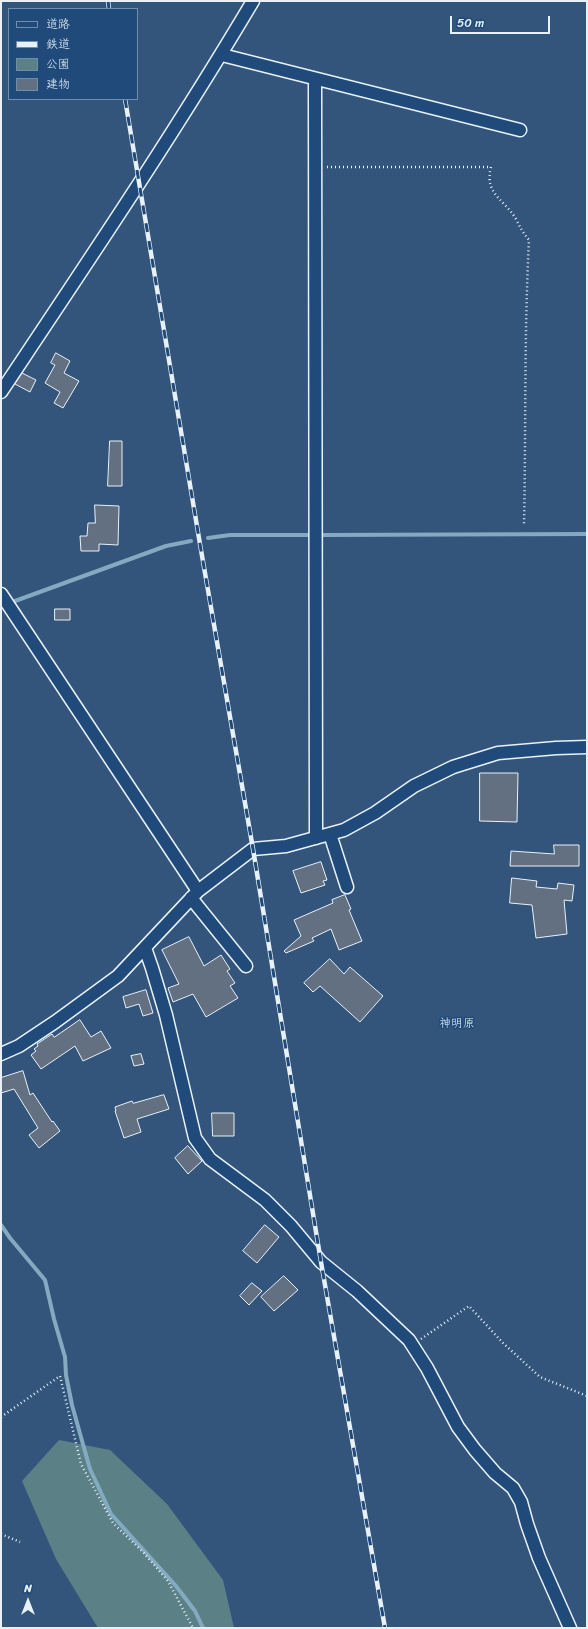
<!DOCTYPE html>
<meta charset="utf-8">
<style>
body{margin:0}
#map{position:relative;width:588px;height:1629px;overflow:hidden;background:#33557c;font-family:Sriracha,"Klee One",sans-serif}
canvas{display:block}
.frame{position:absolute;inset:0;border:2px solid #e8f1f8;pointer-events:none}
.legend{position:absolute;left:8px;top:8px;width:130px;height:92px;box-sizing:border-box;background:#1f4a7a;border:1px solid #6f8dac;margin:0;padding:5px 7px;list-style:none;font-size:12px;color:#e8f1f8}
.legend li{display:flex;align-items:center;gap:8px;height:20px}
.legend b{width:20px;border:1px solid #6f8dac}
.north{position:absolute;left:8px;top:1581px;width:40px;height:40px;-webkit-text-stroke:3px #1f4a7a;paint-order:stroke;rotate:0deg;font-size:11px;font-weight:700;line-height:16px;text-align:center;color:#e8f1f8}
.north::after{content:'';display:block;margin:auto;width:14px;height:18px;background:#e8f1f8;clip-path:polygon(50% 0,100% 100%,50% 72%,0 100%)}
.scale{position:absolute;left:450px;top:16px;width:100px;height:18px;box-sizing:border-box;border:2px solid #e8f1f8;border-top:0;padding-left:5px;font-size:12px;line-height:14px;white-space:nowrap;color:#e8f1f8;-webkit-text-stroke:3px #1f4a7a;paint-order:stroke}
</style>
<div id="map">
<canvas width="588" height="1629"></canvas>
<div class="frame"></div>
<ul class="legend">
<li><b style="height:5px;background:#1f4a7a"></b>道路</li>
<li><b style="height:5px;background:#e8f1f8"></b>鉄道</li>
<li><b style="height:11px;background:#5b8187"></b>公園</li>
<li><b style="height:11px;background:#637082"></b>建物</li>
</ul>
<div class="north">N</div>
<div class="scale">50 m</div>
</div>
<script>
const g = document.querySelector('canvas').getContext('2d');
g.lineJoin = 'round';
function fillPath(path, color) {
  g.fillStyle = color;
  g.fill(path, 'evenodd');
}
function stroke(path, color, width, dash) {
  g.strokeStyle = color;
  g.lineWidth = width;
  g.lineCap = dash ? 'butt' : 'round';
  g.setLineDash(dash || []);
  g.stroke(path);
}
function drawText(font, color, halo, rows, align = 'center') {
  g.font = font + ' Sriracha,"Klee One",sans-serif';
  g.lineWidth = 3;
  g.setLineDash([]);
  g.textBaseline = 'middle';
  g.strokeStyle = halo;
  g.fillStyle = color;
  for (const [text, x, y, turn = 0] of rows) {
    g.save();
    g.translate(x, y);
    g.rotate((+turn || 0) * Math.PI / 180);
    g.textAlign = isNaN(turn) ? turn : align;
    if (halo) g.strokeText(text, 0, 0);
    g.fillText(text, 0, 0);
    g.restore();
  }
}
fillPath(new Path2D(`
 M59,1440L110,1450L167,1504L223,1580L234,1628H98L56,1559L22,1481Z`), '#5b8187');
stroke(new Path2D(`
 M324,535L587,534
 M208,538L230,535H311
 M15,601L166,546L191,541
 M1,1225L10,1238L45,1280L54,1319L65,1357L66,1375L72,1405L86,1455L90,1469L111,1514L176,1586L195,1611L203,1628`), '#84aac1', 4);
const building = new Path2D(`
 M56,353L70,361L64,373L79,381L63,408L54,403L60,392L45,383L55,365L51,363Z
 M22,373L36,380L30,392L15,384Z
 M110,441H122V486H108Z
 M95,505L119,506L118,545L99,544V551H81L80,536H87L88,523H95Z
 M55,609H70V620H55Z
 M480,773H518L517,822L480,821Z
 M554,845H579V866H510L511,851L554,854Z
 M321,862L327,880L323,881L325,885L301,893L293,871Z
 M512,878L537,881L536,887L557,889L558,883L574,885L572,901L564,900L567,934L536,938L532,905L510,903Z
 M345,895L351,909L349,910L362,941L339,950L331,929L312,938L314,941L286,953L284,951L301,936L294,920L333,903L332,900Z
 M189,937L204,966L221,955L230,969L227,971L235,983L230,986L238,998L206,1017L193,994L173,1002L168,988L179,984L162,950Z
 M330,959L344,974L350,967L383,996L360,1022L320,986L313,992L304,983Z
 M146,990L153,1013L143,1016L139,1004L126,1008L123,997Z
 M80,1020L91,1037L101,1031L111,1048L83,1061L75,1046L41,1069L31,1055L36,1051L34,1049L38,1046L37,1044L52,1034L54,1037Z
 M141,1054L144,1064L134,1066L131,1056Z
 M23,1071L30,1095L33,1093L52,1122L53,1121L60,1131L39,1148L29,1135L38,1128L14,1089L1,1093V1078Z
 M164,1095L169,1109L137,1119L141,1132L124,1138L115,1111H116L115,1107L132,1101L133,1103Z
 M212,1113H234V1136H213Z
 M188,1146L202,1161L188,1174L175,1158Z
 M265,1225L279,1237L257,1263L243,1251Z
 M284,1276L298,1290L274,1311L261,1297Z
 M252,1283L262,1291L249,1305L240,1296Z`);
fillPath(building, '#637082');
stroke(building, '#e8f1f8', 1);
const street = new Path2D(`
 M222,55L520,130
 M315,80L316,838
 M1,392C87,263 174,134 253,1
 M1,594L198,891
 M330,834L347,887
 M191,898L246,966
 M145,948L152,968L166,1015L195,1138L210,1159L265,1200L291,1226L321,1262L357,1291L409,1340L427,1368L458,1427L475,1450L495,1473L513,1488L521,1502L527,1524L539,1558L570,1628
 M1,1054L19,1046L55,1022L118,976L198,891L253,849L286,846L344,830L375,813L414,786L453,767L498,753L556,748L587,747`);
stroke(street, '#e8f1f8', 15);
stroke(new Path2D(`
 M327,167H491C484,194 504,199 516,219C520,227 523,233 529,240C524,336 526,431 524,526
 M421,1339L469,1306L503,1343L540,1377L587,1396
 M1,1417L60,1376L81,1464L113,1523L143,1552L168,1581L193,1628
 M1,1534L20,1542`), '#e8f1f8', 2.5, [1, 3]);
stroke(street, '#1f4a7a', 12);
const rail = new Path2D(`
 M108,1L109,9
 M125,99L201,550L253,849L321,1262L385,1628`);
stroke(rail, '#e8f1f8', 4.5);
stroke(rail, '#1f4a7a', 3, [9]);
drawText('12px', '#e8f1f8', '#1f4a7a', [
 ["神明原",457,1024]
]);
</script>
